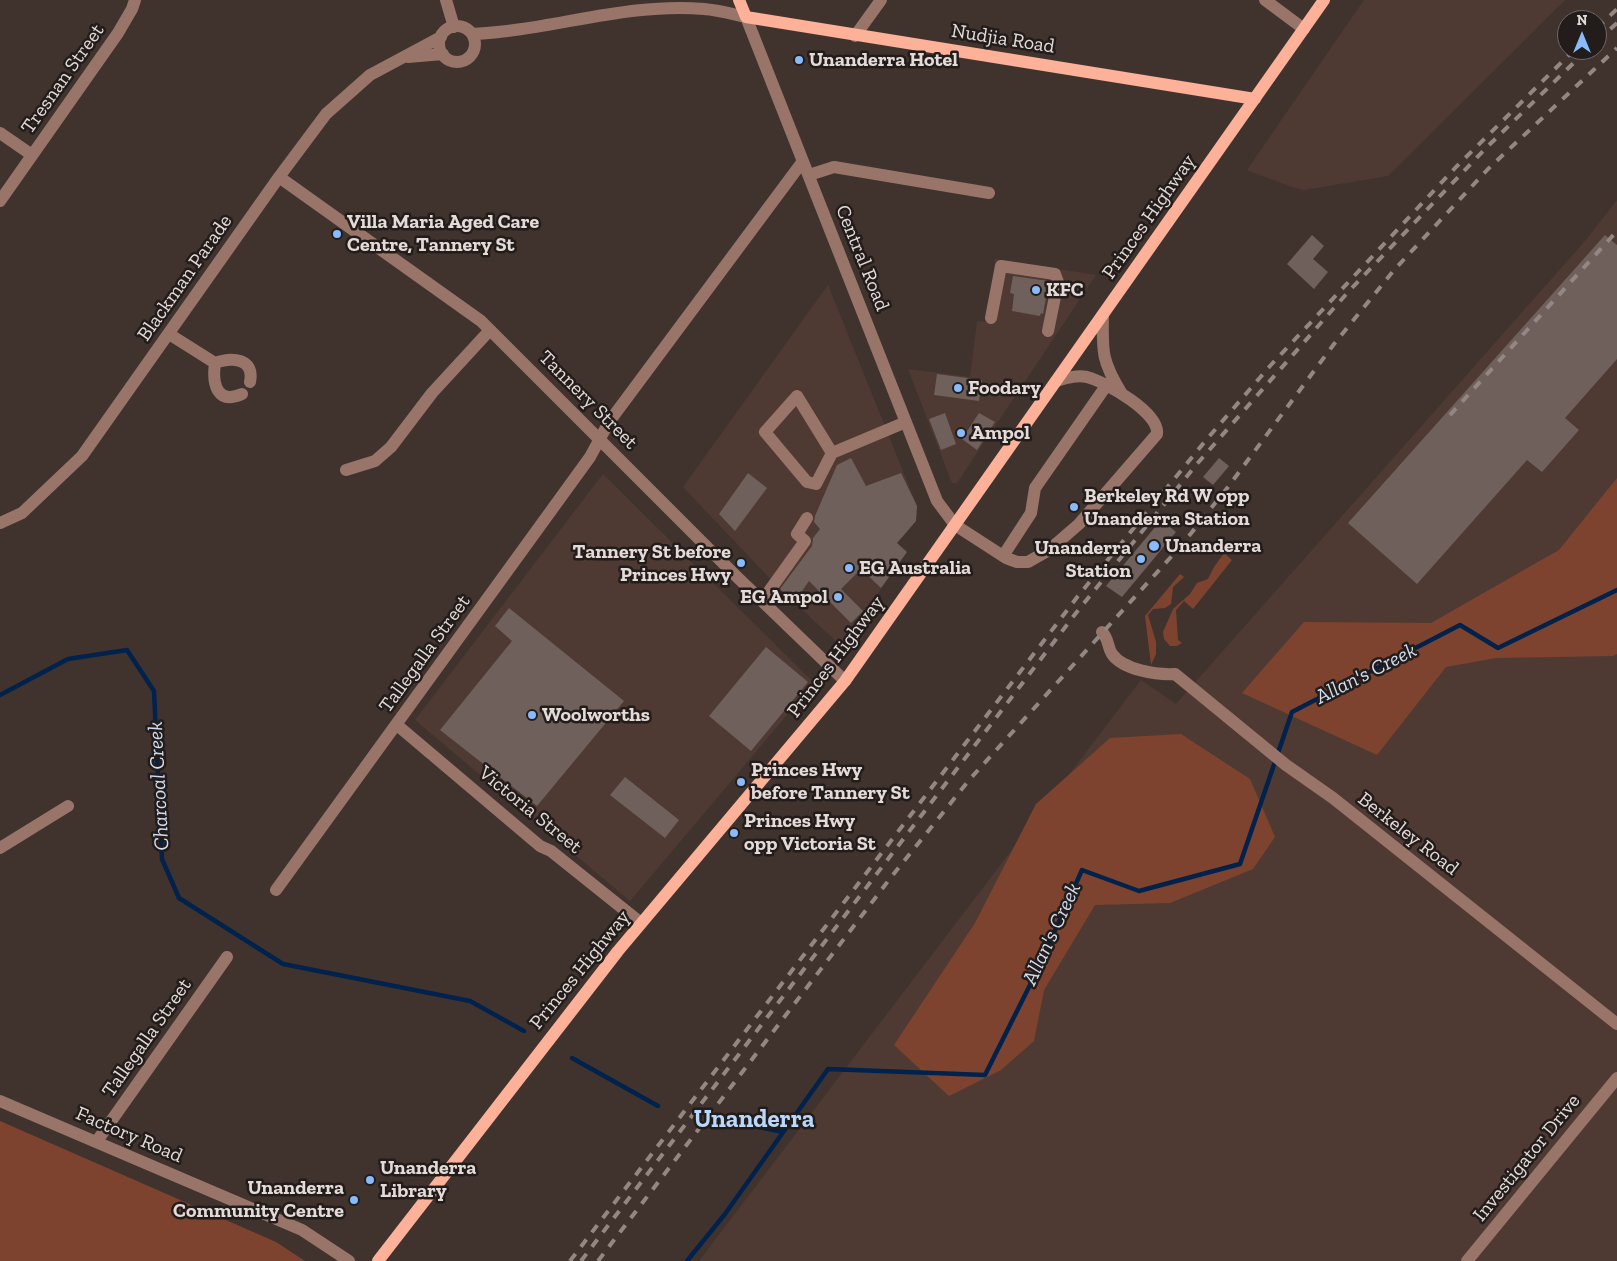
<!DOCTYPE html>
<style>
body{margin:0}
#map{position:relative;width:1617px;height:1261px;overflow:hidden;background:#40332e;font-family:"Zilla Slab",serif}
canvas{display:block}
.north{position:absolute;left:1557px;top:10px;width:50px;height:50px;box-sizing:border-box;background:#221c1a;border:1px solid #706866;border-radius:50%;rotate:0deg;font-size:14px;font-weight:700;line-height:20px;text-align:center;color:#e4dbd8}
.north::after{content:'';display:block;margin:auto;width:18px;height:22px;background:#88bafc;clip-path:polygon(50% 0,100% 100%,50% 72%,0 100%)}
</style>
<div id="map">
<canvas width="1617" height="1261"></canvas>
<div class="north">N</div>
</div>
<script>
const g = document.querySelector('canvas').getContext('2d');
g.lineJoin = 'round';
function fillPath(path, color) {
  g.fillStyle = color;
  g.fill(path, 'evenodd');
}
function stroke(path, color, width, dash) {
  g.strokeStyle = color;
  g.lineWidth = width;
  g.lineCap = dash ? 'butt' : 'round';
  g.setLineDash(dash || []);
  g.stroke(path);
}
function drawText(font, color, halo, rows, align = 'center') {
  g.font = font + ' "Zilla Slab",serif';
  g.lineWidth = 5;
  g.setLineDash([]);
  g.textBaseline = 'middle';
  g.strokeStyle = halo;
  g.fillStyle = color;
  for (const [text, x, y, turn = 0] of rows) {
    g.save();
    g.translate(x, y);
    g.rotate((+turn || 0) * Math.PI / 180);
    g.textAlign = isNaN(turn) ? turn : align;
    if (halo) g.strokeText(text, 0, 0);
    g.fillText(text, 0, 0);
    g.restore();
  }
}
fillPath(new Path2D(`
 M1364,0H1565L1388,176L1304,190L1292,187L1247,170Z
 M1617,200V1261H699L1141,680L1176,704L1585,241Z
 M995,259L1096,275L957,483H952L908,369L970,377L977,321L990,322Z
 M828,285L917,506L916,521L897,543L907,552L841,646L777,586L683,487Z
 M603,474L814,683L630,901L415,720Z`), '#4e3a33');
fillPath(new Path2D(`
 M1617,478V654L1613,656L1496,658L1446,667L1377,755L1242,693L1304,622L1431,623L1559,550Z
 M1224,553L1232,560L1193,609L1184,601L1176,610L1178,640L1182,643L1177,646H1170L1164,639L1163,632L1173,609L1190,594L1197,583L1208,579L1214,567Z
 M1180,574L1184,577L1173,587L1171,604L1165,608L1153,609L1148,615L1156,642V654L1151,665L1145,616Z
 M1181,734L1250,779L1275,837L1253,869L1170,903L1095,905L1044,990L1034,1041L1001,1070L949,1096L894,1045L975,923L1036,804L1110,738Z
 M0,1121L276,1242L305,1261H0Z`), '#7e432f');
stroke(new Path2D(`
 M0,695L68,659L127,650L154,691L162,859L179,898L283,964L470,1001L524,1031
 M572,1058L658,1106
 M740,1123L783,1132
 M687,1261L725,1214L828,1069L985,1075L1036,973L1082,870L1139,891L1240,864L1292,712L1460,625L1498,648L1617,590`), '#00224c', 4.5);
fillPath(new Path2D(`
 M1312,235L1324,246L1313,259L1328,272L1314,289L1287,264Z
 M1605,235L1617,245V359L1565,418L1579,430L1542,472L1527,460L1417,584L1348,523Z
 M1013,276L1049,281L1043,314L1041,313L1040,316L1012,311L1014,294L1010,293Z
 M937,374L982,380L979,401L934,395Z
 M945,413L956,444L941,450L929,419Z
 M979,413L995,422L977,450L962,439Z
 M851,458L866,486L901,473L917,506L916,521L897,543L907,552L881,588L861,569L841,589L863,611L851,623L809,581L794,603L780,589L812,546L813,538L820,529L814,522L815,516L837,465Z
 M1219,458L1229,466L1213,485L1203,477Z
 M748,473L767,488L735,531L719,514Z
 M1161,520L1176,532L1122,597L1106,586Z
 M509,608L624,701L537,806L440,730L512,641L495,626Z
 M766,647L808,682L751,751L709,716Z
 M625,777L679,820L665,838L610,795Z`), '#6f605b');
stroke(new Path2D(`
 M446,0L454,27
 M1265,0L1304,29
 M439 44a18 18 0 1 1 36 0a18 18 0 1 1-36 0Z
 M472,34C549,31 626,2 704,9C718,10 732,14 746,17L937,501L955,525L1006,558L1017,562H1028L1049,550L1079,524L1157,434C1160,413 1106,382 1087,377C1076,375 1067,378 1056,381
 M855,36L881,0
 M408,57L443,54
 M0,133L32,155
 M809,175L834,167L989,193
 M279,177L481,321L734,574L845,681
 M0,201L118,33L132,9L135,0
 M1103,315C1102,352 1102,362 1122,394
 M991,318L1001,266L1055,274L1058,282L1048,331
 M169,334L215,363
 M215,363C212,384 217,405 242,394
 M215,363C232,357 255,358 250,382
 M832,453L797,396L765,432L807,482L816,484L832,453L906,422
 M346,470L375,461L391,447L432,393L490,330
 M0,523L22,513L82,456L279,177L326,114L370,75L441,37
 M1003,556L1031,513L1035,488L1106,386
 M762,601L805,541L797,534L807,518
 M1102,632C1109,639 1107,646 1112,654C1123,670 1157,675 1175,674L1286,765L1333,798L1617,1024
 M397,725L540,846L551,851L641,923
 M0,848L68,806
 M276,890L590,457L609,422L803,161
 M0,1101L302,1230L349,1261
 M97,1141L227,957
 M1467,1261L1617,1078`), '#997569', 12);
stroke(new Path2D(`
 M739,0L746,17L1255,99
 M378,1261L618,951L845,681L1324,0`), '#fcb198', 12);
stroke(new Path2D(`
 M1597,28L1617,9
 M1597,41L1617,23
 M1450,415L1617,231
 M570,1261L1078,596L1207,439L1270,366L1456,167L1574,50
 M581,1261L1076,613L1196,465L1349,291L1488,146L1587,50
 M598,1261L892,876L970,779L1180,547L1228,487L1334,344L1395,269L1488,169L1617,48`), '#928783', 4, [9, 9]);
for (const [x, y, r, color] of [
 [799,60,5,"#88bafc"],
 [337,234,5,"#88bafc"],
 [1036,290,5,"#88bafc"],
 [958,388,5,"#88bafc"],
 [961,433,5,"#88bafc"],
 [1074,507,5,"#88bafc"],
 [1154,546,6,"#88bafc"],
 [1141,559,5,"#88bafc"],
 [741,563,5,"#88bafc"],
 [849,568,5,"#88bafc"],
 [838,597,5,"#88bafc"],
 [532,715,5,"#88bafc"],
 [741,782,5,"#88bafc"],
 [734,833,5,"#88bafc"],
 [370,1180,5,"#88bafc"],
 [354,1200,5,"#88bafc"]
]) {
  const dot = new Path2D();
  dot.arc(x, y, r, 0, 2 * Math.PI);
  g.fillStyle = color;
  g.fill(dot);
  stroke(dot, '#221c1a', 2);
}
drawText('20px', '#e4dbd8', '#221c1a', [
 ["Nudjia Road",1003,39,9],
 ["Tresnan Street",63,79,-55],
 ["Princes Highway",1149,217,-55],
 ["Central Road",862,258,68],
 ["Blackman Parade",185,278,-55],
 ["Tannery Street",588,400,45],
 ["Tallegalla Street",425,654,-54],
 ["Princes Highway",836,657,-53],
 ["Victoria Street",530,810,39],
 ["Berkeley Road",1408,834,38],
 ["Princes Highway",580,970,-51],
 ["Tallegalla Street",147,1038,-55],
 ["Factory Road",129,1135,23],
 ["Investigator Drive",1527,1158,-51]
]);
drawText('bold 20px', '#e4dbd8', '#221c1a', [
 ["Unanderra Hotel",809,60],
 ["Villa Maria Aged Care",347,222],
 ["Centre, Tannery St",347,245],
 ["KFC",1046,290],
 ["Foodary",968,388],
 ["Ampol",971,433],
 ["Berkeley Rd W opp",1084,496],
 ["Unanderra Station",1084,519],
 ["Unanderra",1165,546],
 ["Unanderra",1131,548,"right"],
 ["Station",1131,571,"right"],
 ["Tannery St before",731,552,"right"],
 ["Princes Hwy",731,575,"right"],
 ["EG Australia",859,568],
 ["EG Ampol",828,597,"right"],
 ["Woolworths",542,715],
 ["Princes Hwy",751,770],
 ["before Tannery St",751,793],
 ["Princes Hwy",744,821],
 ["opp Victoria St",744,844],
 ["Unanderra",380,1168],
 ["Library",380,1191],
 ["Unanderra",344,1188,"right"],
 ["Community Centre",344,1211,"right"]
], 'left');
drawText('italic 21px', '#d0ddef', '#221c1a', [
 ["Allan's Creek",1366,674,-27],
 ["Charcoal Creek",159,786,-93],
 ["Allan's Creek",1052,934,-65]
]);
drawText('bold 25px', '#bad7fc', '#221c1a', [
 ["Unanderra",754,1120]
]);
</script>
